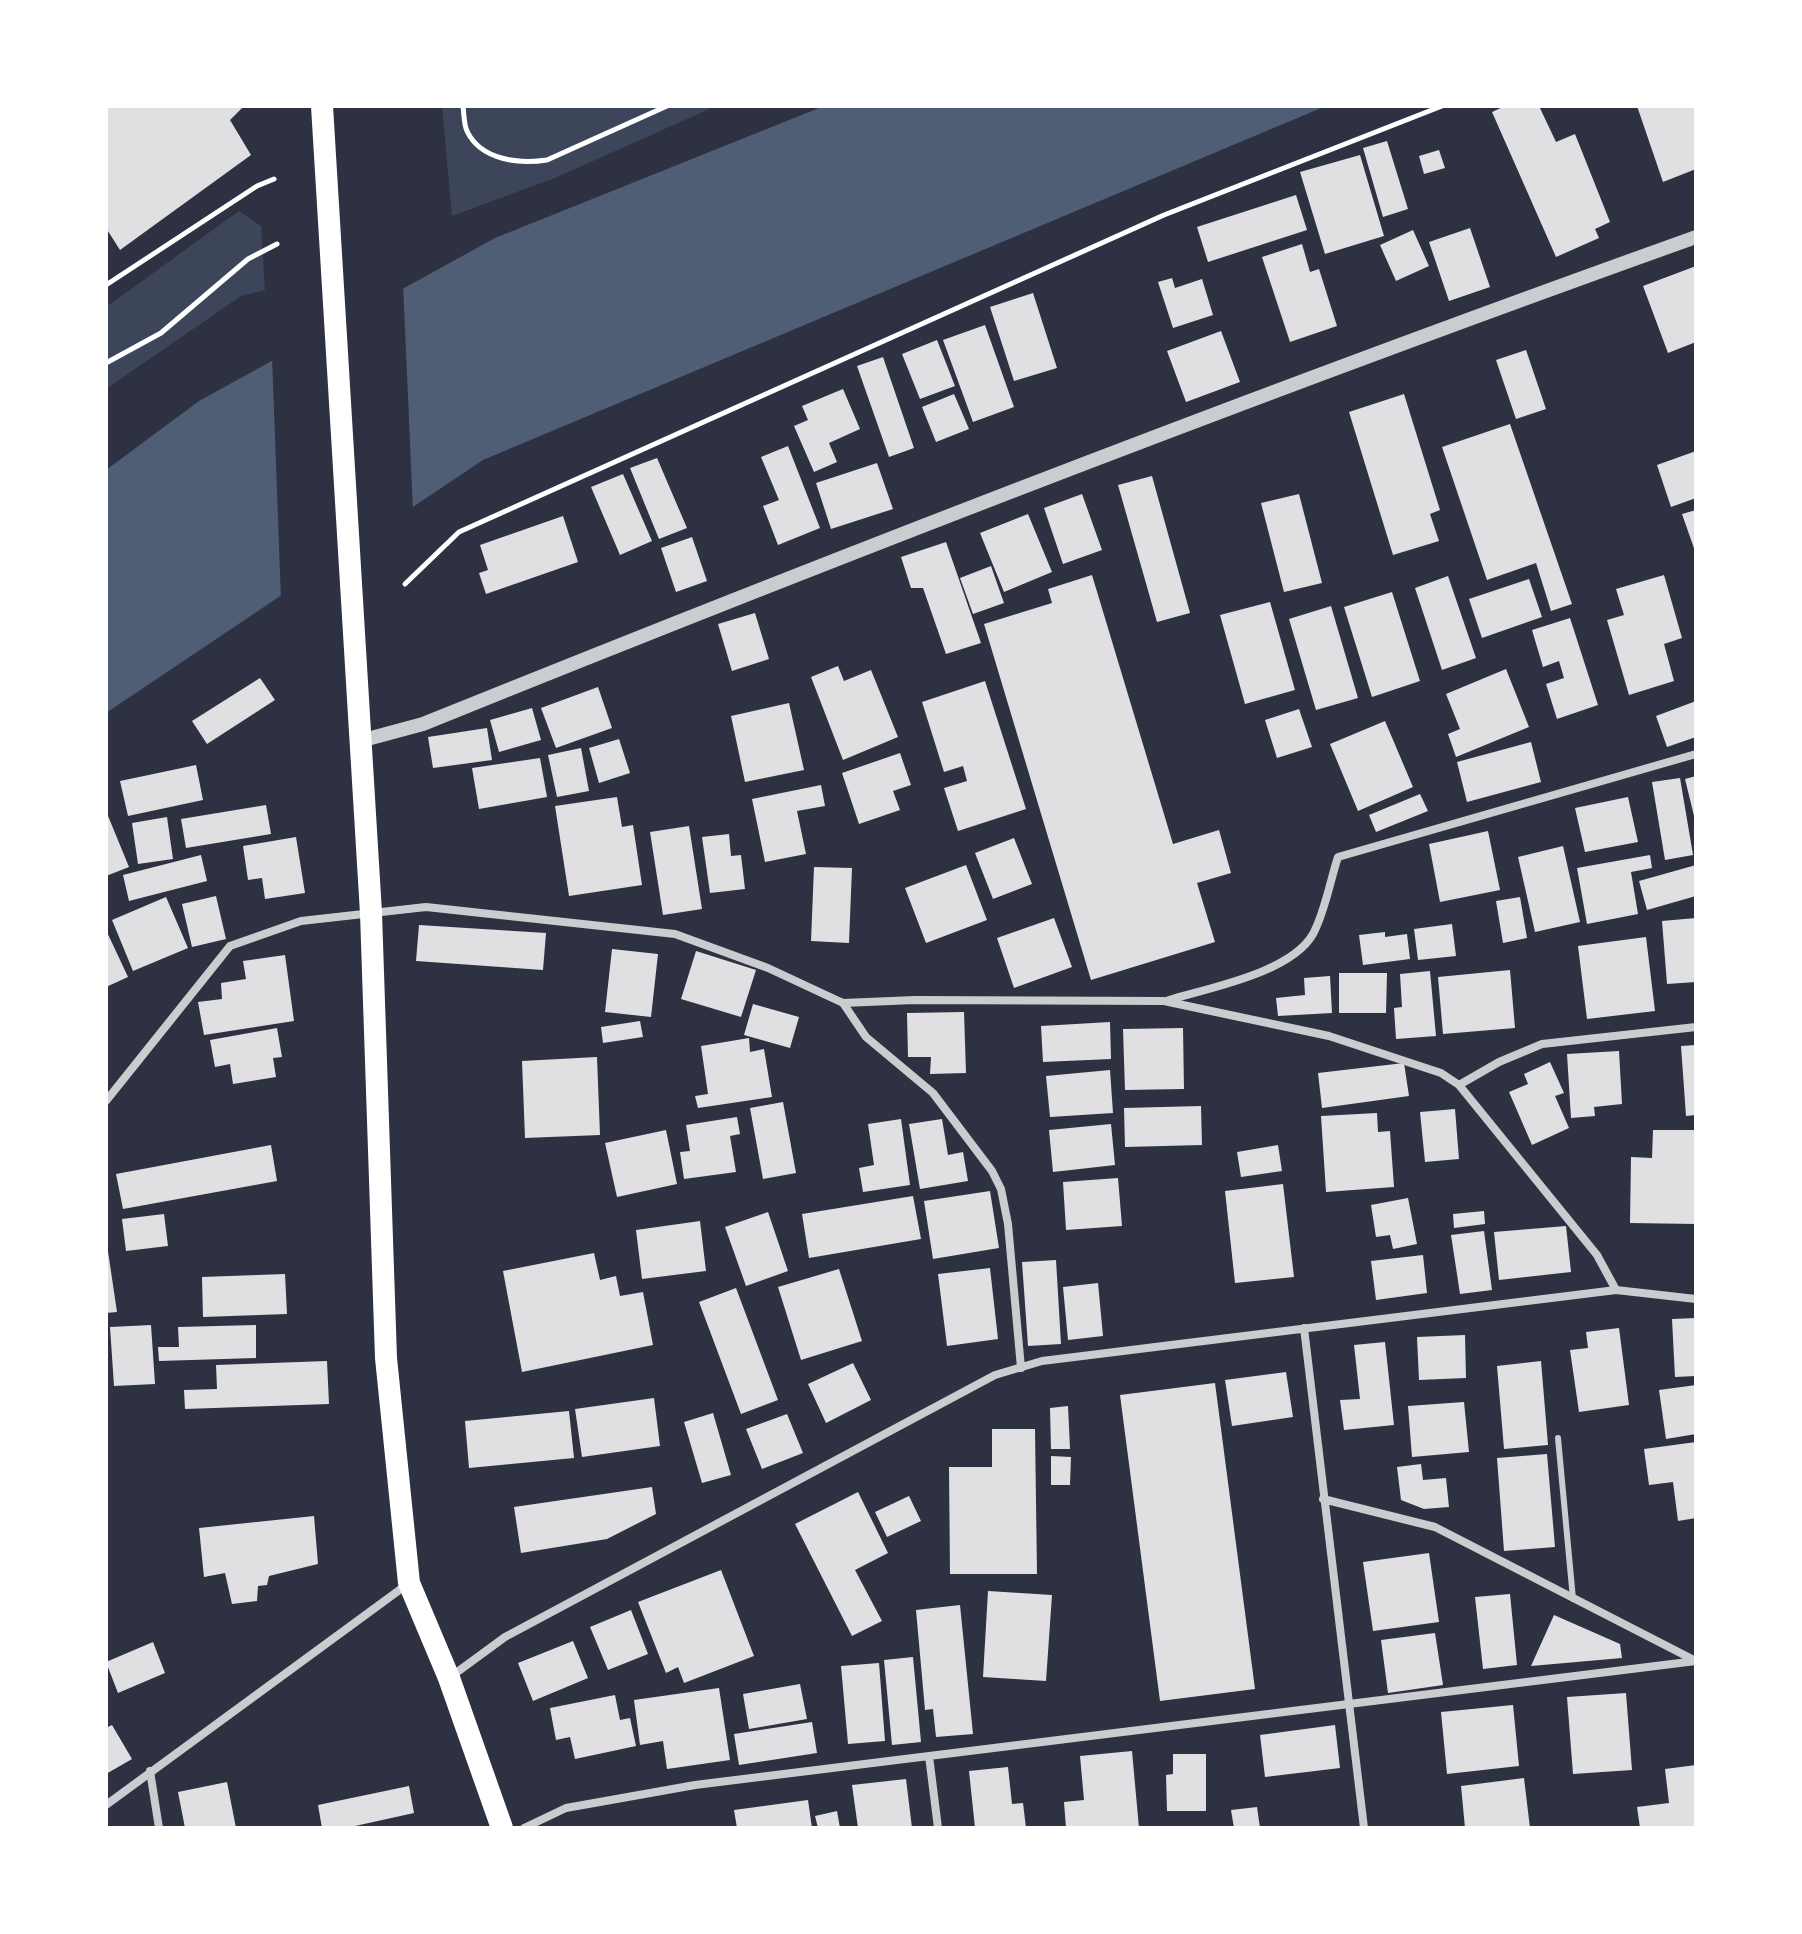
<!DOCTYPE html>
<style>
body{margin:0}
#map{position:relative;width:1802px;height:1934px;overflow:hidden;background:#2d3142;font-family:"Crimson Pro",serif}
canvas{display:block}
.frame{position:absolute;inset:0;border:108px solid #fff;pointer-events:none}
</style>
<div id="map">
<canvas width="1802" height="1934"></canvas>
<div class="frame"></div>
</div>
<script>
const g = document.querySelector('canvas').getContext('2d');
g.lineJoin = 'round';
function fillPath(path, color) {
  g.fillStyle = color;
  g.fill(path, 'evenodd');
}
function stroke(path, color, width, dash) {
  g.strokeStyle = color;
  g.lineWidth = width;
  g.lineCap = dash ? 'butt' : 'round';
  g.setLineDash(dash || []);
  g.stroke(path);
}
fillPath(new Path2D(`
 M442,106H716L555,178L452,216Z
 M239,211L261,226L265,290L241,296L106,389V307Z`), '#3c4559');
fillPath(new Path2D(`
 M824,106H1326L483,460L106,713V470L199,401L495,238Z`), '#4f5d75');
fillPath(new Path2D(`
 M403,284L413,511L281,600L272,356Z`), '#2d3142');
fillPath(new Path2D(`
 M106,106H244L230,120L251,155L120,250L106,228Z
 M1505,106H1539L1556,142L1575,134L1610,222L1595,229L1599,238L1556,257L1492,112Z
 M1637,106H1696V169L1663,182Z
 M1387,141L1408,209L1383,217L1363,148Z
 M1439,150L1445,168L1424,174L1419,156Z
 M1360,155L1384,236L1325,254L1300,172Z
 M1296,195L1307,230L1208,262L1197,227Z
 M1470,228L1490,287L1449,301L1429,242Z
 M1413,230L1429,266L1396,281L1380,245Z
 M1302,244L1310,272L1319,269L1337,326L1290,342L1262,257Z
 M1696,266V342L1668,353L1643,286Z
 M1172,278L1175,288L1202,279L1213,315L1173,328L1158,282Z
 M1033,293L1057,368L1014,381L990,307Z
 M985,325L1014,407L973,422L943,340Z
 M1221,331L1240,382L1186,402L1167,351Z
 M937,340L955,386L920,399L902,354Z
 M1526,350L1546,409L1516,419L1496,360Z
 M883,357L914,448L889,457L857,366Z
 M843,389L860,429L829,443L837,462L814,472L794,426L808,420L802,406Z
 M954,394L969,429L936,442L922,407Z
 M1404,394L1440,510L1430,514L1439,541L1393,555L1349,412Z
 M1510,424L1572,604L1551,611L1536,563L1487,580L1442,447Z
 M788,446L820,528L778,545L763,506L779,500L761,457Z
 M1696,451V498L1671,507L1657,465Z
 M657,458L687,528L659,539L630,468Z
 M877,463L893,509L831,529L816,483Z
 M623,474L652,541L620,555L591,487Z
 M1152,476L1190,613L1157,622L1118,485Z
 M1082,494L1102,550L1063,564L1044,508Z
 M1299,494L1322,583L1284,592L1261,503Z
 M1696,510V554L1682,514Z
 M1028,514L1052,572L1004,592L980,533Z
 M563,516L578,562L486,594L479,573L488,570L480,545Z
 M692,537L707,581L676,592L661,548Z
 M946,542L981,643L946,654L923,588H911L901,557Z
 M991,566L1004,603L973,614L960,578Z
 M1092,575L1173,844L1219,830L1231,873L1197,883L1215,942L1091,980L984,624L1052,603L1048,589Z
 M1664,575L1682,638L1664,644L1674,681L1629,695L1607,620L1624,615L1616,589Z
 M1448,576L1476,658L1442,670L1415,588Z
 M1529,579L1542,617L1482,638L1469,599Z
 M1392,592L1420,681L1372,697L1344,607Z
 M1270,602L1295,690L1245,704L1220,615Z
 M1331,606L1358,698L1316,710L1289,619Z
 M755,613L769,659L732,671L718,624Z
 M1570,618L1598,705L1557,719L1546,684L1564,678L1559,661L1543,667L1532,630Z
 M838,666L844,681L871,670L898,737L843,760L811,677Z
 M1506,669L1529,727L1456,757L1448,734L1460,729L1446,694Z
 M260,678L275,700L207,744L192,721Z
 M985,681L1026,809L958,831L944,788L967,781L963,766L944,772L922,702Z
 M598,687L612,728L556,748L541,708Z
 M1696,701V737L1667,747L1656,716Z
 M789,703L804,770L745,782L731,716Z
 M532,708L541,740L499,752L490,720Z
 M1299,709L1312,747L1277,758L1265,720Z
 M1385,721L1413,787L1358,811L1330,744Z
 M487,728L492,760L433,768L428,737Z
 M619,739L630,773L599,783L589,748Z
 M1531,742L1541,782L1467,802L1457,762Z
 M581,748L589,791L557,797L548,755Z
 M900,753L911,785L893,791L900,810L859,824L842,773Z
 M540,758L547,797L479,809L472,768Z
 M196,765L203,800L128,816L120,781Z
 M1696,776V820H1695L1685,779Z
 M1680,778L1693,855L1665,860L1652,782Z
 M821,785L825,806L797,811L806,854L765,862L752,799Z
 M1420,794L1428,811L1376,832L1369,815Z
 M617,797L622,827L633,825L642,885L569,896L555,806Z
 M1628,797L1638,842L1585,852L1575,808Z
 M266,805L271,834L186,848L181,819Z
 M106,811L129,867L106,876Z
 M167,817L173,859L138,864L132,823Z
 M689,826L702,909L663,915L650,832Z
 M1488,831L1500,890L1440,902L1429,844Z
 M729,834L731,856L741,855L745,889L710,893L702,837Z
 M296,837L305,893L265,899L262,878L248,880L243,846Z
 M1014,838L1032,884L993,899L975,853Z
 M1563,846L1580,922L1535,932L1518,857Z
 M201,855L207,881L129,901L123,875Z
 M1650,855L1652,868L1631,872L1638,914L1587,924L1577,868Z
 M966,865L987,920L926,943L905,888Z
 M1696,865V896L1647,910L1639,881Z
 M814,867L852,868L849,943L811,941Z
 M216,896L226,939L192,947L182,904Z
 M166,897L188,948L133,971L112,920Z
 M1520,897L1527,938L1503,943L1496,901Z
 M1054,918L1072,967L1014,988L997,938Z
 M1696,918V982L1667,984L1662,921Z
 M1452,924L1456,956L1418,960L1414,929Z
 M419,925L546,933L543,970L416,961Z
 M106,930L128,977L106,987Z
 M1385,932V937L1407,934L1410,959L1363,965L1359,935Z
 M1646,937L1655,1011L1587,1019L1578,946Z
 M612,949L658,954L651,1017L605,1012Z
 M696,951L756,970L741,1017L681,999Z
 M285,955L294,1021L204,1035L198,1002L222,999L221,983L246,979L243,961Z
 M1510,970L1515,1028L1443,1034L1438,977Z
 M1430,971L1436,1036L1396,1039L1394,1008L1402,1007L1400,974Z
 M1339,973H1387L1386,1013H1339Z
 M1330,976L1332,1013L1278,1016L1276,998L1305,995L1304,978Z
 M753,1004L799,1017L790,1048L744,1035Z
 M964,1012L966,1073L930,1074L931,1057H908L907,1013Z
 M640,1021L643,1037L603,1043L601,1027Z
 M1110,1022L1111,1059L1043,1062L1041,1026Z
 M277,1028L282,1057L273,1058L276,1077L233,1084L230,1064L215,1067L210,1040Z
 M1183,1028L1184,1089L1125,1090L1123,1029Z
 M749,1038L750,1052L764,1049L772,1097L698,1108L695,1096L708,1094L701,1046Z
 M1696,1045V1115L1686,1116L1681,1046Z
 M1619,1051L1622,1104L1594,1107L1595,1116L1571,1118L1567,1054Z
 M597,1057L600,1135L525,1138L522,1061Z
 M1550,1062L1564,1093L1555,1096L1569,1128L1532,1145L1509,1092L1528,1084L1524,1074Z
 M1404,1063L1409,1096L1322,1108L1318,1073Z
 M1110,1070L1113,1113L1050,1117L1046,1076Z
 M783,1102L796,1173L763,1179L750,1108Z
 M1201,1106L1202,1145L1125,1147L1124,1108Z
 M1455,1109L1459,1159L1425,1162L1420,1112Z
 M1377,1113L1378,1132L1390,1131L1394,1187L1326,1192L1321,1116Z
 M737,1117L740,1134L730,1136L736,1172L684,1179L680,1152L690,1151L686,1125Z
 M901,1119L910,1185L863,1192L859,1168L874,1165L868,1124Z
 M942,1119L948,1155L963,1152L968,1181L920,1189L909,1124Z
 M1111,1124L1115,1165L1053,1172L1049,1130Z
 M666,1130L677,1184L617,1197L605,1143Z
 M1653,1130H1696V1224L1630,1223L1631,1157L1652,1158Z
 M271,1145L277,1181L123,1209L116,1174Z
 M1278,1145L1282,1171L1241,1177L1237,1152Z
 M1118,1178L1122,1226L1066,1230L1063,1182Z
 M1283,1184L1294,1277L1235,1283L1225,1191Z
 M990,1191L999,1248L933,1259L924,1201Z
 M913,1196L921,1239L809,1258L802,1214Z
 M1408,1198L1417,1244L1393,1249L1390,1235L1376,1237L1371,1205Z
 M1484,1211L1485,1224L1454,1228L1453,1214Z
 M768,1212L788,1271L746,1286L725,1227Z
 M164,1214L168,1246L126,1251L122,1219Z
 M700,1221L706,1271L642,1279L636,1230Z
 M1566,1226L1571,1272L1499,1280L1494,1232Z
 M1484,1231L1492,1290L1460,1294L1451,1235Z
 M106,1238L117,1312L106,1313Z
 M594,1253L600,1280L616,1276L620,1296L643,1292L653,1345L522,1372L503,1271Z
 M1423,1255L1427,1293L1376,1300L1371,1261Z
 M1056,1260L1061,1344L1028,1346L1022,1262Z
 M990,1268L998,1339L947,1346L938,1274Z
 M839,1269L862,1341L801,1360L778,1287Z
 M285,1274L287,1314L203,1317L202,1277Z
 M1098,1283L1103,1336L1068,1340L1063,1287Z
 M736,1288L778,1400L741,1414L699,1302Z
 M1696,1318V1376L1675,1377L1672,1319Z
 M151,1325L155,1384L114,1386L110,1327Z
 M256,1325V1358L159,1361L158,1347H179L178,1327Z
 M1619,1328L1629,1405L1579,1412L1570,1350L1588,1348L1586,1332Z
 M1465,1335L1466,1378L1419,1380L1417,1337Z
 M1385,1342L1394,1425L1344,1430L1340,1400L1360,1399L1354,1345Z
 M327,1361L329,1404L185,1409L184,1390L217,1389L216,1365Z
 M1541,1361L1548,1445L1504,1449L1497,1366Z
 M853,1363L871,1400L826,1423L808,1384Z
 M1286,1372L1293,1417L1232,1426L1225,1380Z
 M1215,1383L1255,1689L1160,1701L1120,1395Z
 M1696,1385V1434L1666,1439L1659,1390Z
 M654,1398L660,1446L582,1457L575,1409Z
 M1464,1402L1469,1452L1412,1457L1408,1406Z
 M1068,1406L1070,1449H1051L1050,1408Z
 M569,1411L574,1458L469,1468L465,1421Z
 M713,1413L731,1475L702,1483L684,1422Z
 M787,1414L803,1453L762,1469L746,1429Z
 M992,1429H1035L1037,1574H950L949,1467H992Z
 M1696,1442V1518L1678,1521L1673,1482L1649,1485L1644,1449Z
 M1547,1454L1555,1547L1504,1551L1497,1458Z
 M1051,1456L1071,1457L1070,1485H1051Z
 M1421,1464L1423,1480L1446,1478L1449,1507L1424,1509L1401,1500L1397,1467Z
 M652,1487L656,1514L607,1539L521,1553L514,1507Z
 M858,1492L888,1553L855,1570L882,1621L852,1636L795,1524Z
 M909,1496L921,1521L887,1537L875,1512Z
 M314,1516L318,1564L269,1576L267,1585L258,1586L257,1601L232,1604L225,1573L204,1577L199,1528Z
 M1429,1553L1439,1622L1373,1631L1363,1562Z
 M721,1570L754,1656L684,1683L678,1667L666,1673L638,1602Z
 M988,1591L1052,1595L1046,1681L983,1677Z
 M1510,1594L1517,1665L1483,1669L1475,1597Z
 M960,1605L973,1734L936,1737L933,1709L925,1710L916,1610Z
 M631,1610L648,1654L608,1670L590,1627Z
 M1554,1615L1620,1644L1622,1658L1531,1666Z
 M1435,1633L1443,1685L1388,1693L1381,1640Z
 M573,1641L588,1678L533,1701L518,1663Z
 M153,1642L165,1673L118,1693L106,1662Z
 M913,1657L921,1742L892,1745L884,1660Z
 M879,1663L885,1741L848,1744L841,1666Z
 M800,1684L807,1719L749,1729L743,1694Z
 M719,1688L730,1760L667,1769L663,1741L640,1745L634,1700Z
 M1626,1693L1632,1770L1573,1774L1567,1697Z
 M615,1695L620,1720L630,1718L636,1746L575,1759L570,1737L556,1740L550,1708Z
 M1513,1705L1519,1766L1447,1774L1441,1712Z
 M812,1722L817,1753L739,1765L734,1734Z
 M112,1725L132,1759L106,1774V1728Z
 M1335,1725L1340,1768L1265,1777L1260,1735Z
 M1132,1751L1139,1828H1066L1064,1802L1084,1800L1080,1756Z
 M1173,1754H1206V1811H1167L1166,1775L1173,1774Z
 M1696,1765V1828H1640L1637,1807L1669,1803L1665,1769Z
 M1008,1767L1012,1804L1023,1803L1026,1828H975L969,1771Z
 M1524,1778L1530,1828H1465L1461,1786Z
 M906,1779L912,1828H858L852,1785Z
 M227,1782L236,1828H185L178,1792Z
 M409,1786L414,1813L346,1828H322L318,1805Z
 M808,1800L812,1828H737L734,1810Z
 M1257,1807L1260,1828H1234L1231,1810Z
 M837,1811L840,1828H818L815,1816Z`), '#e0e0e3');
stroke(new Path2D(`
 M463,106C464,114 464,125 467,131C481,161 521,164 547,160L667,106
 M106,285L257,186L274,179
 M106,363L161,333L248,259L277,244
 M405,584L459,532L1164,215L1442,106`), '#fff', 5);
stroke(new Path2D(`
 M1558,1438L1573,1599`), '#caccd0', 6);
stroke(new Path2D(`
 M1169,1000C1208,988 1291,973 1313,934C1325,912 1330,881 1338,857L1696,754
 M843,1003L866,1037L933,1093L992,1171L1001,1189L1008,1224L1021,1368
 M1459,1085L1597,1255L1616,1290
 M106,1101L230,946L301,921L426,907L675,934L768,968L843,1003L915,1000L1164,1001L1329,1036L1441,1073L1459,1085L1499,1062L1542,1044L1696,1027
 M1304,1328L1364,1828
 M1323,1499L1435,1527L1694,1660
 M449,1678L505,1637L995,1375L1042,1361L1616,1290L1696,1299
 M929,1756L938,1828
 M150,1771L159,1828
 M106,1805L409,1583
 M524,1828L566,1808L695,1785L1696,1661`), '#caccd0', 8);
stroke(new Path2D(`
 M360,741L423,724C844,554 1268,390 1696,237`), '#caccd0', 14);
stroke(new Path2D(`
 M322,106L371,913L386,1358L409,1583L449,1678L502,1828`), '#fff', 22);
</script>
